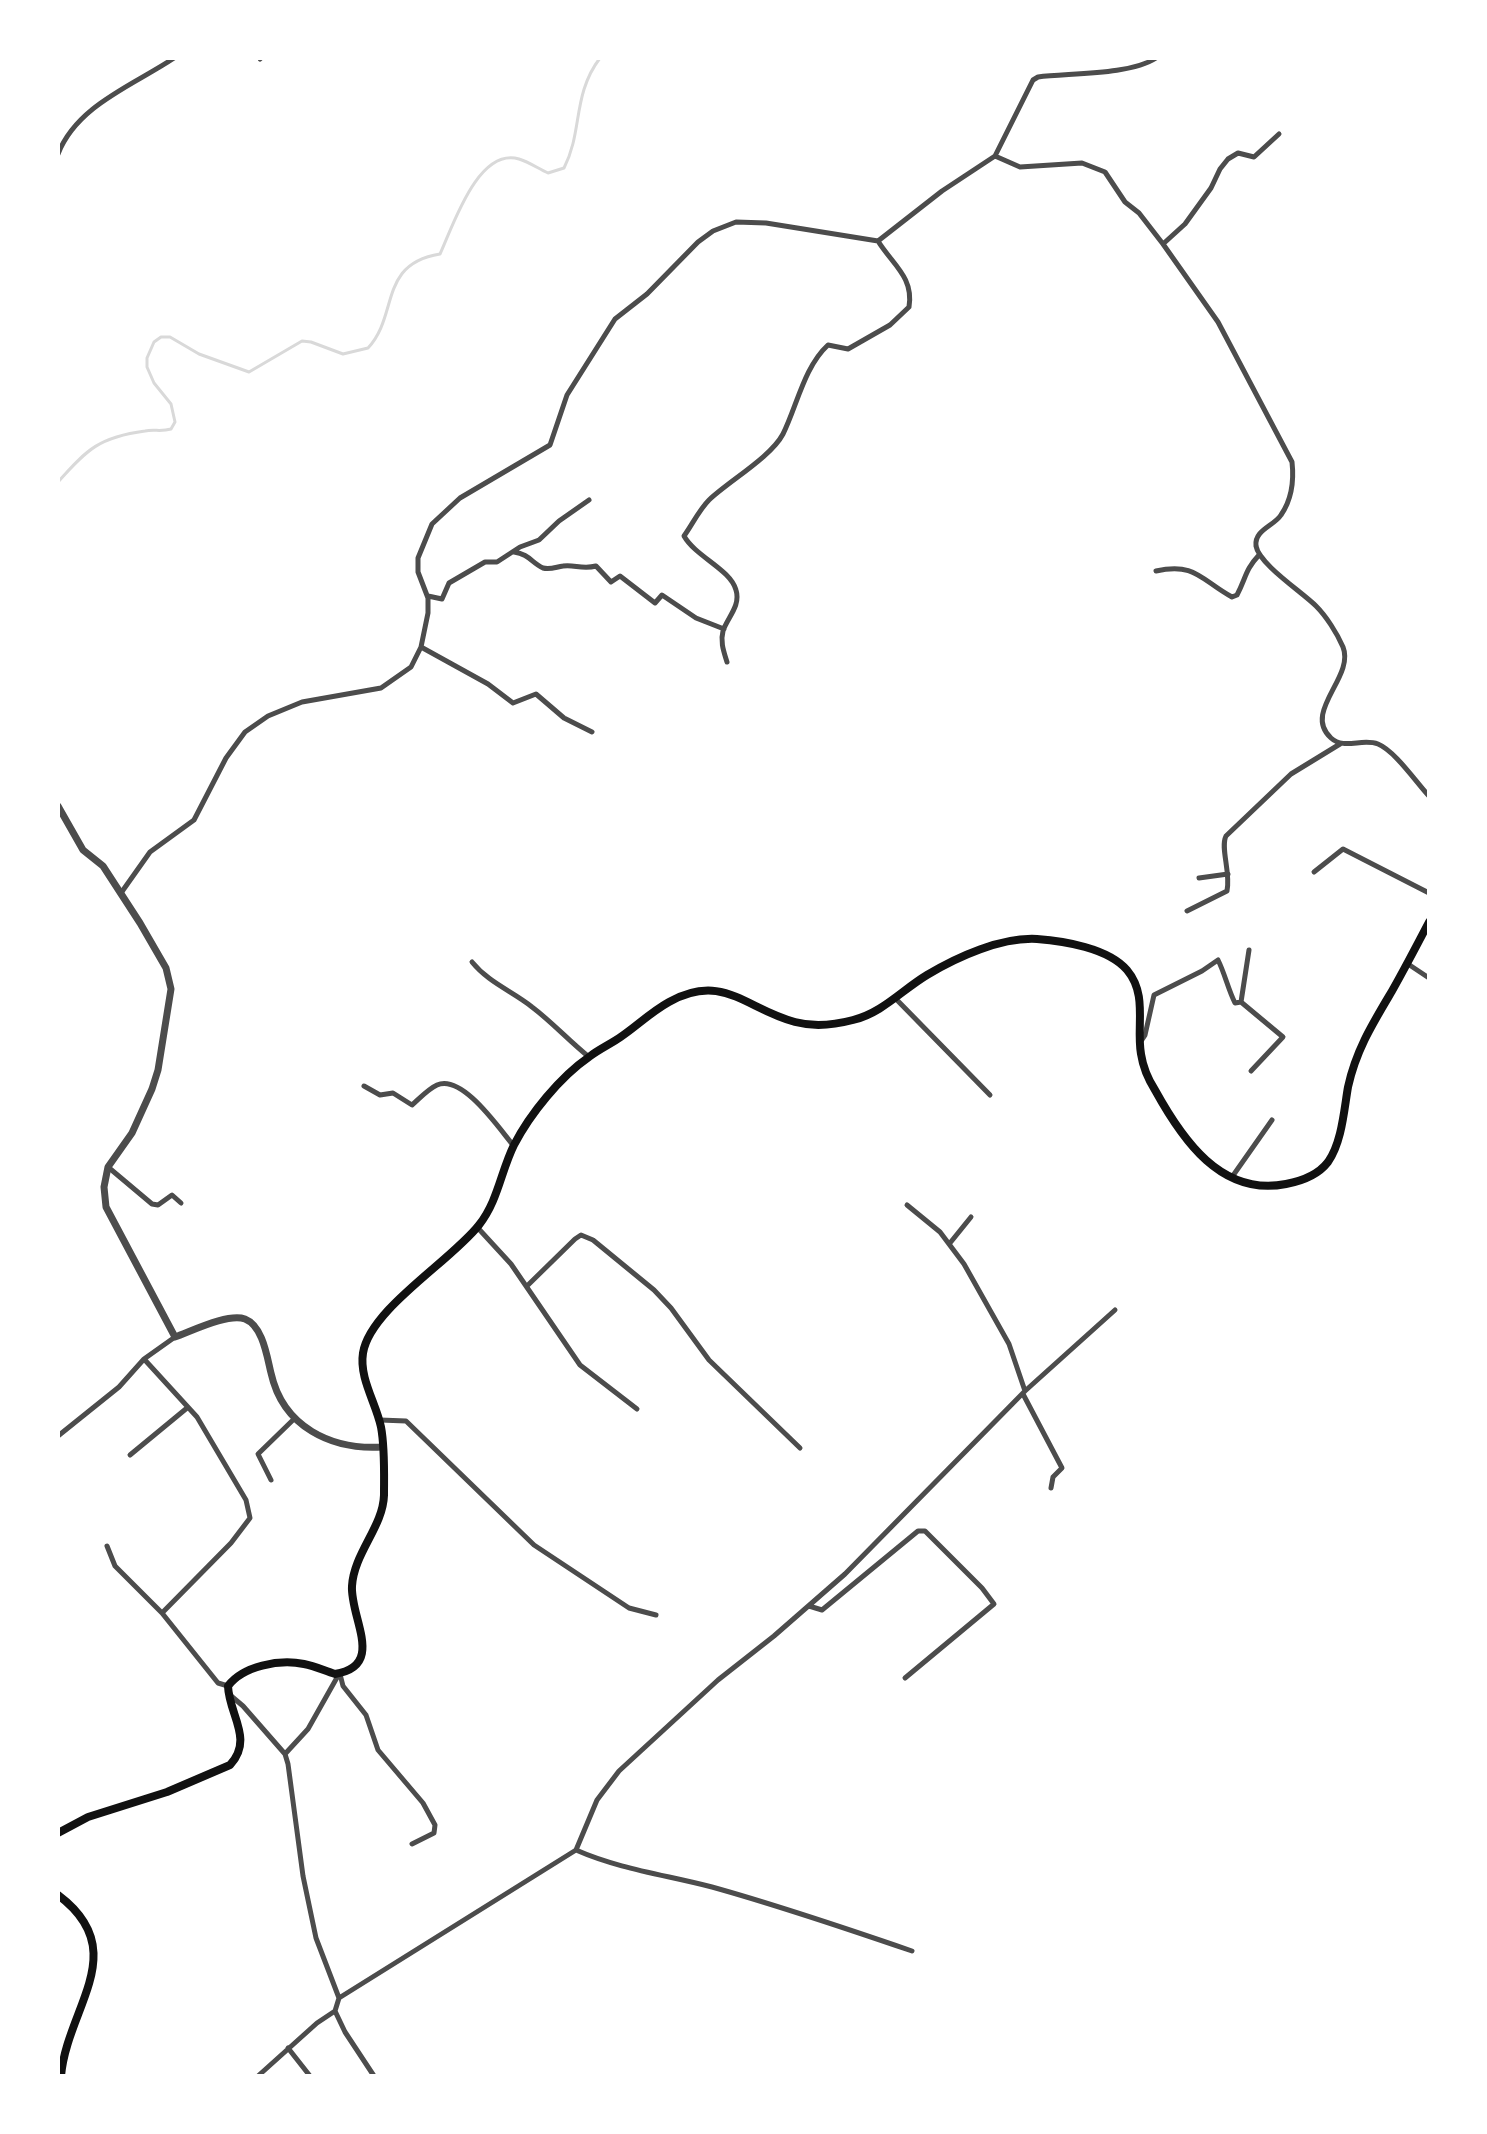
<!DOCTYPE html>
<style>
body{margin:0}
#map{position:relative;width:1487px;height:2134px;overflow:hidden;background:#fff;font-family:"Exo 2",sans-serif}
canvas{display:block}
.frame{position:absolute;inset:0;border:60px solid #fff;pointer-events:none}
</style>
<div id="map">
<canvas width="1487" height="2134"></canvas>
<div class="frame"></div>
</div>
<script>
const g = document.querySelector('canvas').getContext('2d');
g.lineJoin = 'round';
function stroke(path, color, width, dash) {
  g.strokeStyle = color;
  g.lineWidth = width;
  g.lineCap = dash ? 'butt' : 'round';
  g.setLineDash(dash || []);
  g.stroke(path);
}
stroke(new Path2D(`
 M58,482C87,449 100,437 145,431C154,429 161,432 171,429L175,422L171,404L154,383L147,367V358L154,342L161,337H170L199,354L249,372L302,341L311,342L343,354L368,348C399,315 378,264 440,254C453,226 478,147 519,159C529,162 539,169 548,173L564,168C583,131 572,95 600,58`), '#d9d9d9', 3);
stroke(new Path2D(`
 M260,59L261,58
 M58,154C77,105 134,85 174,58
 M995,156L1020,167L1082,163L1105,172L1125,202L1139,213L1163,244L1218,322L1292,462C1294,480 1292,499 1281,515C1274,526 1254,530 1256,546C1259,564 1302,592 1316,606C1326,616 1337,633 1343,647C1355,677 1302,712 1331,738C1344,750 1362,738 1378,744C1395,751 1416,782 1429,796
 M1163,244L1185,224L1211,188L1220,169L1228,159L1238,153L1254,157L1279,134
 M514,552C529,554 532,563 543,568C550,570 556,567 563,566C574,564 582,570 596,566L611,582L620,576L655,603L662,595L696,618L724,629
 M1156,571C1195,562 1201,580 1232,597L1237,595C1246,578 1245,570 1259,555
 M428,596L442,599L449,583L485,562H497L520,547L539,540L559,521L589,500
 M421,647L488,684L513,703L536,694L564,718L592,732
 M727,662C724,652 720,642 723,631C727,618 741,606 736,590C730,569 696,557 684,536C692,525 699,510 709,500C729,481 771,457 783,434C797,406 804,367 828,345L848,349L890,325L909,307C914,277 892,264 878,241
 M1314,872L1343,849L1429,893
 M1199,878L1228,874
 M121,893L150,852L194,820L226,758L245,732L268,716L302,702L381,688L411,667L421,647L428,613V598L418,572V558L432,524L460,498L550,445L567,395L615,319L647,294L698,242L713,231L736,222L766,223L878,241L942,191L995,156L1033,80L1038,77C1071,73 1130,75 1156,58
 M1187,911L1227,891C1231,872 1220,848 1226,836L1291,774L1340,744
 M472,962C489,983 512,991 532,1007C552,1022 569,1041 589,1057
 M1408,964L1429,978
 M895,998L990,1095
 M1241,1002L1283,1037L1251,1071
 M1141,1041L1145,1035L1154,995L1202,971L1218,960C1225,974 1228,989 1235,1003L1241,1002L1249,950
 M364,1086L380,1095L393,1093L412,1105C419,1099 428,1089 437,1085C462,1074 498,1127 513,1145
 M108,1167L152,1204L158,1205L172,1195L181,1203
 M1232,1177L1272,1120
 M477,1227L511,1264L580,1365L637,1409
 M950,1243L971,1217
 M527,1286L575,1239L581,1235L593,1240L654,1290L671,1308L709,1360L800,1448
 M144,1359L197,1417L246,1500L250,1518L231,1543L162,1613
 M1025,1391L1115,1310
 M1023,1394L1062,1468L1053,1477L1051,1488
 M380,1420L406,1421L534,1545L629,1608L656,1615
 M58,1436L119,1387L144,1359L175,1337
 M130,1455L187,1408
 M271,1480L258,1454L294,1419
 M107,1546L115,1566L162,1613L218,1683L228,1686
 M809,1606L822,1610L918,1531H925L982,1588L994,1604L905,1678
 M340,1674L343,1686L366,1715L378,1750L423,1803L435,1825L434,1833L412,1844
 M230,1695L243,1706L285,1754L288,1764L303,1876L316,1938L339,1998L576,1850L597,1800L619,1771L718,1680L774,1636L845,1574L1025,1391L1009,1344L964,1264L940,1232L907,1205
 M285,1754L308,1729L339,1674
 M576,1850C619,1869 666,1875 712,1887C780,1906 845,1928 912,1951
 M335,2011L345,2032L374,2076
 M288,2048L310,2076
 M258,2076L317,2023L335,2011L339,1998`), '#4c4c4c', 5);
stroke(new Path2D(`
 M58,806L83,850L103,866L140,923L166,968L171,989L158,1070L152,1089L132,1133L108,1167L104,1187L106,1207L175,1337C192,1331 228,1313 245,1319C263,1326 267,1357 271,1373C283,1427 331,1450 382,1447`), '#4c4c4c', 7);
stroke(new Path2D(`
 M58,1833L88,1817L167,1792L230,1765C254,1739 229,1715 228,1686C243,1666 279,1659 304,1664C315,1666 325,1671 335,1674C386,1666 350,1618 352,1586C354,1553 383,1527 384,1495C384,1474 385,1448 381,1427C376,1403 359,1378 363,1353C370,1309 451,1261 479,1225C498,1201 501,1171 514,1145C530,1114 560,1077 589,1057C599,1049 611,1044 622,1036C638,1025 651,1012 669,1002C723,972 746,1009 795,1022C814,1027 834,1025 853,1020C882,1013 902,990 927,975C957,957 1001,937 1037,939C1064,941 1108,948 1127,970C1148,995 1136,1026 1141,1054C1143,1067 1148,1079 1155,1090C1182,1139 1221,1197 1286,1184C1302,1181 1318,1175 1328,1162C1342,1142 1344,1110 1348,1087C1356,1050 1373,1023 1392,991C1405,968 1417,945 1429,922
 M58,1895C133,1951 67,2007 61,2076`), '#111', 8);
</script>
